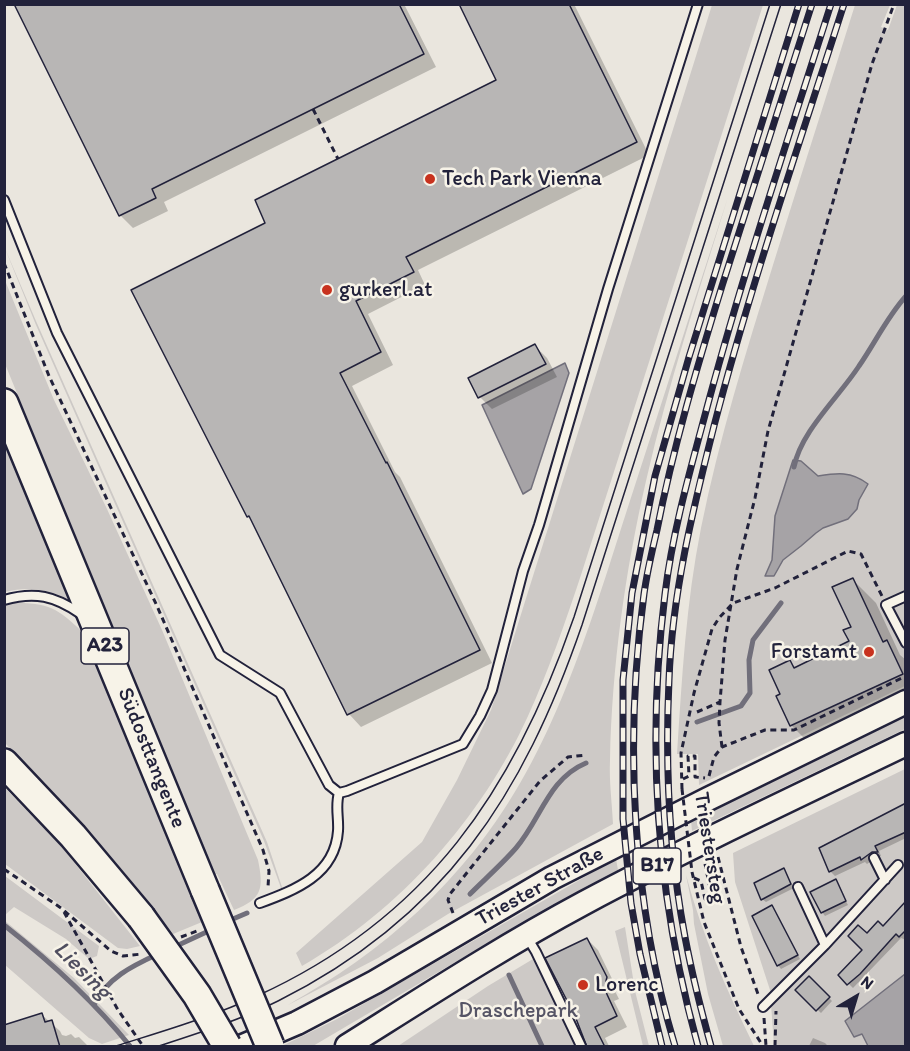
<!DOCTYPE html>
<meta charset="utf-8">
<style>
body{margin:0}
#map{position:relative;width:910px;height:1051px;overflow:hidden;background:#eae6de;font-family:Itim,sans-serif}
canvas{display:block}
.frame{position:absolute;inset:0;border:6px solid #22223b;pointer-events:none}
.north{position:absolute;left:826px;top:967px;width:60px;height:60px;-webkit-text-stroke:4px #f7f3e8;paint-order:stroke;rotate:38deg;font-size:16px;font-weight:700;line-height:24px;text-align:center;color:#22223b}
.north::after{content:'';display:block;margin:auto;width:21px;height:27px;background:#22223b;clip-path:polygon(50% 0,100% 100%,50% 72%,0 100%)}
</style>
<div id="map">
<canvas width="910" height="1051"></canvas>
<div class="frame"></div>
<div class="north">N</div>
</div>
<script>
const g = document.querySelector('canvas').getContext('2d');
g.lineJoin = 'round';
function fillPath(path, color) {
  g.fillStyle = color;
  g.fill(path, 'evenodd');
}
function stroke(path, color, width, dash) {
  g.strokeStyle = color;
  g.lineWidth = width;
  g.lineCap = dash ? 'butt' : 'round';
  g.setLineDash(dash || []);
  g.stroke(path);
}
function drawText(font, color, halo, rows, align = 'center') {
  g.font = font + ' Itim,sans-serif';
  g.lineWidth = 5;
  g.setLineDash([]);
  g.textBaseline = 'middle';
  g.strokeStyle = halo;
  g.fillStyle = color;
  for (const [text, x, y, turn = 0] of rows) {
    g.save();
    g.translate(x, y);
    g.rotate((+turn || 0) * Math.PI / 180);
    g.textAlign = isNaN(turn) ? turn : align;
    if (halo) g.strokeText(text, 0, 0);
    g.fillText(text, 0, 0);
    g.restore();
  }
}
fillPath(new Path2D(`
 M712,5H763L581,575C565,623 549,670 528,716C481,819 400,910 302,966L296,953L422,842L457,780L491,710Z
 M855,5H890L881,27L888,30L897,5H905V686L699,785L698,754H677C682,678 686,603 701,528C719,439 746,352 773,265C800,178 828,91 855,5ZM853,578L883,642L888,640L903,674L791,726L776,696L780,694L769,670L790,660L794,668L849,641L843,630L851,627L832,587Z
 M728,197C699,291 668,385 646,481C625,572 612,666 610,760C609,781 612,803 613,824L448,914L378,958L288,1005C311,991 334,978 356,962C400,931 440,893 474,851C553,753 589,628 627,510C661,405 694,301 728,197Z
 M4,246L36,321L267,842L283,890L281,888L264,841L36,325Z
 M4,278L54,400L107,509L162,630L258,860C264,889 262,899 234,910L217,874H215L5,364Z
 M4,437L71,597L68,599C46,589 28,586 5,592Z
 M12,603C52,602 59,610 87,636L202,922L173,934C123,865 62,805 5,743V605Z
 M905,717V729L692,831L691,820Z
 M905,769V1046H774L770,990L735,882L733,853Z
 M4,787L62,847L140,946L127,949L118,948L5,864Z
 M616,859L618,870L503,934L313,1046H285L284,1045L337,1019Z
 M686,875C702,935 727,991 754,1046H723L708,994L694,924L693,910Z
 M5,876L99,946L97,956L89,959L66,939L14,907L5,915Z
 M4,920L74,978L129,1035L102,1044L89,1038L5,965Z
 M625,927L635,991L649,1046H643L615,931Z
 M533,959L576,1046H398L488,986Z`), '#cdc9c6');
const water = new Path2D(`
 M565,363L569,373L531,489L523,494L482,405Z
 M793,460L801,461L818,476C837,473 851,471 868,484L859,500L857,509L848,519L823,528L816,533L801,546L783,560L774,576H765L772,560L775,516Z
 M905,974V1046H868L862,1034L854,1037L845,1021Z`);
fillPath(water, '#a6a3a6');
stroke(water, '#716f7b', 1.5);
fillPath(new Path2D(`
 M16,4H404L436,67L164,202L168,211L133,228L121,216Z
 M460,4H574L649,155L418,270L425,285L368,314L393,365L352,386L395,472L400,477L492,663L361,727L349,714L253,521L248,516L266,224L498,81Z
 M535,346L547,358L557,377L492,409L480,397L470,379Z
 M852,579L876,603L900,655L906,660V707L815,749L792,726L778,696L782,695L790,662L796,668L851,642Z
 M906,806V838L879,851L881,856L877,857L867,864L865,862L835,876L830,871Z
 M784,870L794,888L766,902L762,899Z
 M835,881L848,905L825,916L822,912Z
 M906,902V940L901,938L853,988L840,975L864,950L867,936L883,928Z
 M775,911L800,959L781,969L778,965Z
 M587,939L598,950L617,989L616,993L619,999L614,1001L627,1027L605,1038L609,1046H589Z
 M809,978L832,1001L821,1013L797,990Z
 M42,1015L60,1031L62,1035L66,1036L71,1034L75,1038L79,1037L88,1046H4Z
 M813,1038L825,1043L828,1046H809Z`), '#0003');
stroke(new Path2D(`
 M794,467C801,431 839,397 859,366C875,343 887,317 906,296
 M697,722L741,706L750,693L749,660L753,640L781,603
 M470,894C485,879 502,864 516,848C541,819 548,779 586,763
 M226,922L247,913
 M4,925C51,962 93,1000 130,1046
 M172,948L213,929
 M509,975L542,1046
 M94,1005C107,978 132,966 158,954`), '#716f7b', 5);
const building = new Path2D(`
 M14,4H399L424,54L152,189L156,198L119,216Z
 M459,4H569L637,142L406,257L414,272L356,301L381,352L340,373L386,463L387,462L480,650L347,715L249,516L247,517L131,290L265,223L255,200L496,80Z
 M535,344L546,364L478,398L468,378Z
 M853,578L883,642L887,640L903,674L790,726L776,696L780,694L769,670L790,660L794,668L849,641L843,630L851,627L832,587Z
 M906,803V832L875,846L878,852H872L861,860L860,857L829,872L819,848Z
 M784,868L791,884L761,900L754,883Z
 M836,879L846,901L821,913L810,892Z
 M906,901V930L899,937L896,934L860,974L847,985L838,975L862,950L848,936L858,925L867,933L878,921L883,926Z
 M772,905L798,955L777,966L752,916Z
 M587,938L607,977L606,981L609,988L605,990L617,1016L595,1027L605,1047H587L575,1016L545,958Z
 M809,976L830,997L816,1011L795,990Z
 M42,1013L45,1022L52,1020L60,1047H4V1025Z`);
fillPath(building, '#b8b6b5');
stroke(building, '#22223b', 1.5);
const service = new Path2D(`
 M4,200L57,333L220,655L280,693L329,785L339,793L347,791L463,744L480,716L492,690L523,571L539,525L608,289L698,4
 M906,596L886,605L906,643
 M4,600C35,591 55,596 81,614
 M874,858L885,880
 M798,887L825,945
 M260,903C295,890 335,875 338,831C339,818 335,806 339,793
 M527,937L536,952L581,1046
 M763,1007L825,945L898,865`);
const primary = new Path2D(`
 M243,1046L297,1023L375,982L552,878L708,799L906,702
 M347,1046C425,997 502,947 584,903C689,847 798,796 906,744`);
const motorway = new Path2D(`
 M4,403L205,890
 M4,763L73,836L141,917`);
stroke(service, '#22223b', 12);
stroke(primary, '#22223b', 27);
stroke(motorway, '#22223b', 32);
stroke(new Path2D(`
 M313,109L338,159
 M4,263L49,376L157,606L263,850L269,871L268,887
 M697,712L720,702
 M722,747L719,723L720,702L725,640L737,569L755,498L768,431L872,64L894,4
 M709,776L714,757L722,747L765,730H794L906,676
 M683,779L689,776L688,756H695V777L705,778
 M682,789L681,753L694,693L712,629L719,618L733,603L775,588L848,551L861,554L882,596
 M718,857L741,947L758,994
 M4,869L61,908L111,951L123,956L142,954
 M692,872L704,922L739,1009L763,1046
 M694,878L701,881L705,899L712,898L705,864
 M64,912L118,1010L143,1046
 M453,913L448,900L450,894L540,781L568,757L586,755
 M181,937L197,931
 M764,1018L766,1046
 M775,1046L776,1011`), '#22223b', 3, [6, 4.5]);
stroke(service, '#f7f3e8', 8);
stroke(primary, '#f7f3e8', 22);
stroke(motorway, '#f7f3e8', 27);
stroke(new Path2D(`
 M116,1046C163,1031 212,1017 257,996C428,918 514,790 574,617L770,4
 M159,1046C199,1033 240,1020 278,1001C444,918 523,796 582,625L781,4`), '#22223b', 1.5);
const rail = new Path2D(`
 M662,1046L640,954L631,903L623,819V680L632,593L655,476L689,357L799,4
 M675,1046C632,903 624,742 644,594C647,572 652,551 657,530C673,448 697,367 722,286C752,192 782,98 812,4
 M698,1046C657,899 646,746 665,594C673,528 692,464 709,400C745,267 789,136 831,4
 M711,1046C701,1010 692,974 685,937C669,852 665,765 669,680C672,594 693,509 714,426C751,284 799,145 844,4`);
stroke(rail, '#22223b', 7);
stroke(rail, '#f7f3e8', 4.5, [14]);
const motorwayBridge = new Path2D(`
 M205,890L270,1046
 M141,917L197,995L227,1046`);
stroke(motorwayBridge, '#22223b', 32, []);
stroke(new Path2D(`
 M682,789L692,872`), '#22223b', 3, [6, 4.5]);
stroke(motorwayBridge, '#f7f3e8', 27);
for (const [x, y, r, color] of [
 [430,179,6,"#c8321e"],
 [327,290,6,"#c8321e"],
 [869,652,6,"#c8321e"],
 [583,985,6,"#c8321e"]
]) {
  const dot = new Path2D();
  dot.arc(x, y, r, 0, 2 * Math.PI);
  g.fillStyle = color;
  g.fill(dot);
  stroke(dot, '#f7f3e8', 2);
}
for (const [x, y, w] of [
 [105,646,48],
 [657,866,48]
]) {
  const box = new Path2D();
  box.roundRect(x - w / 2, y - 18, w, 36, 4.5);
  g.fillStyle = '#f7f3e8';
  g.fill(box);
  stroke(box, '#22223b', 1.5);
}
drawText('bold 21px', '#22223b', null, [
 ["A23",105,646],
 ["B17",657,866]
]);
drawText('22px', '#22223b', '#f7f3e8', [
 ["Tech Park Vienna",442,179],
 ["gurkerl.at",339,290],
 ["Forstamt",857,652,"right"],
 ["Lorenc",595,985]
], 'left');
drawText('22px', '#22223b', '#f7f3e8', [
 ["Südosttangente",151,758,68],
 ["Triestersteg",709,848,81],
 ["Triester Straße",540,887,-29]
]);
drawText('22px', '#555465', '#f7f3e8', [
 ["Draschepark",518,1011]
]);
drawText('italic 24px', '#504f60', '#f7f3e8', [
 ["Liesing",82,971,45]
]);
</script>
